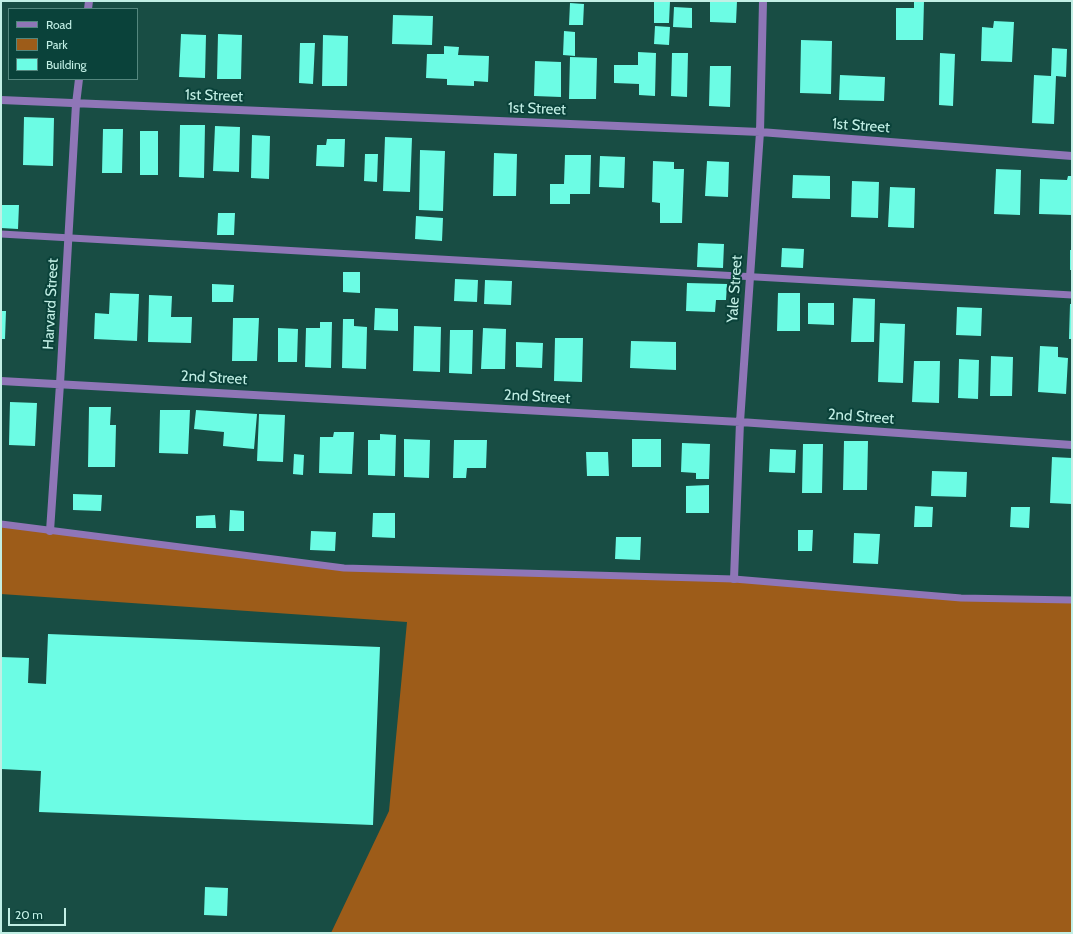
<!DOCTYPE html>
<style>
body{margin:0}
#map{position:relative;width:1073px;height:934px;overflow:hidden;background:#184d44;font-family:Cabin,sans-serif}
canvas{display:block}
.frame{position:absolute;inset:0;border:2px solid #c2efe5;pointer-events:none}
.legend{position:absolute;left:8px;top:8px;width:130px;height:72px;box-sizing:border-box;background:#0a423a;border:1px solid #54877e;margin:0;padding:5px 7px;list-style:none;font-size:12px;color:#c2efe5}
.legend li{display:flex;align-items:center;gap:8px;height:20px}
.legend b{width:20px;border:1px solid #54877e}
.scale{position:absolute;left:8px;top:908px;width:58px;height:18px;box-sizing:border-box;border:2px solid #c2efe5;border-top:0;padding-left:5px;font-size:12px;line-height:14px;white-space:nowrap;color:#c2efe5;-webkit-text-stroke:3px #0a423a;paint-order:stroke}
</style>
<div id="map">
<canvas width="1073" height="934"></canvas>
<div class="frame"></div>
<ul class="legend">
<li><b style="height:5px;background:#8f76b7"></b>Road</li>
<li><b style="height:11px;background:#9d5c19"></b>Park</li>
<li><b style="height:11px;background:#6cfce4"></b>Building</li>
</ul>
<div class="scale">20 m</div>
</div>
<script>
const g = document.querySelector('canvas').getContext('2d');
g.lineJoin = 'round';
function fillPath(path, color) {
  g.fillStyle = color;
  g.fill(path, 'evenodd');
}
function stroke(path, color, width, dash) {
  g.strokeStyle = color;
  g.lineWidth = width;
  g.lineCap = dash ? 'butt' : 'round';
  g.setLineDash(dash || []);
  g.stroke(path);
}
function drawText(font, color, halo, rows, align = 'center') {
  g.font = font + ' Cabin,sans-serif';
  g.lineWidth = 4;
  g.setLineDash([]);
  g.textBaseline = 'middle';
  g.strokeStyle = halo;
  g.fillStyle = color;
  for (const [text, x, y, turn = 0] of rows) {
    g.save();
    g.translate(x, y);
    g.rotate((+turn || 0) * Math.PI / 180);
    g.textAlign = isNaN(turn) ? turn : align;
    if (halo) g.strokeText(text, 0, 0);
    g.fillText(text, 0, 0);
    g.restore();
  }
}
fillPath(new Path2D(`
 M1,524L344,568L734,579L961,598L1072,600V933H331L389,811L407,622L1,594Z`), '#9d5c19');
fillPath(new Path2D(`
 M654,1H670L669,23H654Z
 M710,1H737L736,23L710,22Z
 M914,1H924L923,40H896V8H914Z
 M570,3L584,4L583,25H569Z
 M674,7L692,8V28L673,27Z
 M393,15L433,16L432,45L392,44Z
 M994,21L1014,22L1012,62L981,61L982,27L993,28Z
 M655,26L670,27L669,45L654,44Z
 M564,31L575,32V56L563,55Z
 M181,34L206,35L205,78L179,77Z
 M218,34L242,35L241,79H217Z
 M323,35L348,36L347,86H322Z
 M801,40L832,41L831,94L800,93Z
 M300,43H315L313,84L299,83Z
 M444,46L459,47L458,55L489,56L488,82L474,81V86L447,85V79L426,78L427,54H444Z
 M1052,48L1067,49L1066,77L1056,76L1054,124L1032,123L1034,75L1051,76Z
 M638,52L656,53L655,96L639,95V84L614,83V65H638Z
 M672,53H688L687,97L671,96Z
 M940,53L955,54L953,106L939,105Z
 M570,57L597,58L596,99H569Z
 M535,61L561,62V97L534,96Z
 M710,66H731L730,107L709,106Z
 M840,75L885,77L884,101L839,100Z
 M24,117L54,118L53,166L23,165Z
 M180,125H205L204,178L179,177Z
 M215,126L240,127L239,172L213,171Z
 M103,129H123L122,173H102Z
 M140,131H158V175H140Z
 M252,135L270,136L269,179L251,178Z
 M385,137L412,138L410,192L383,191Z
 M327,139H345L344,167L316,166L317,145H326Z
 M420,150L445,151L443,211L419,210Z
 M494,153L517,154L516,196H493Z
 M365,154H378L377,182L364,181Z
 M565,155H591L590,194H570V204H550V184H564Z
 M600,156L625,157L624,188L599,187Z
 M653,161L674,162V169H684L682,223H660V203L652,202Z
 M707,161L729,162L728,197L705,196Z
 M996,169L1021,170L1020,215L994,214Z
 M793,175L830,176V199L792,198Z
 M1068,176H1072V215L1039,214L1040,179L1067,180Z
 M852,181L879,182L878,218L851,217Z
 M890,187L915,188L914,228L888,227Z
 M1,205H19L18,229L1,228Z
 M218,213H235L234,235H217Z
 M416,216L443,218L442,241L415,239Z
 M698,243L724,244L723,268L697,267Z
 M782,248L804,249L803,268L781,267Z
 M1070,250H1072V270H1070Z
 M343,272H360V293L343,292Z
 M455,279L478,280L477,302L454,301Z
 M485,280L512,281L511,305L484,304Z
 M687,283L727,284L726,300H716L715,312L686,311Z
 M212,284L234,285L233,302H212Z
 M110,293L139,294L137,341L94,339L95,313L109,314Z
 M778,293H800V331H777Z
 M149,295L172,296L171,317H192L191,343L148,342Z
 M853,298L875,299L874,342H851Z
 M808,303H834V325L808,324Z
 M1070,304H1072V339H1069Z
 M957,307L982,308L981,336L956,335Z
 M375,308L398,309V331L374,330Z
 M1,311H6L5,339H1Z
 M233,318H259L257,361H232Z
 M343,319H354V326L367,327L366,369L342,368Z
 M320,322H332L331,368L305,367L306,328H320Z
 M880,323L905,324L903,383L878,382Z
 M414,326L441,327L440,372L413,371Z
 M278,328L298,329L297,362H278Z
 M483,328L506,329L505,369H481Z
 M450,330H473L472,374L449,373Z
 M555,338H583L582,382L554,381Z
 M631,341L676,342V370L630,368Z
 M516,342L543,343L542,368L516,367Z
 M1040,346L1058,347V357L1068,358L1066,394L1038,392Z
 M991,356L1013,357L1012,396H990Z
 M959,359L979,360L978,399L958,398Z
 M914,361H940L939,403L912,402Z
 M10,402L37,403L35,446L9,445Z
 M89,407H111L110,425H116L115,467H88Z
 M160,410H190L188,454L159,453Z
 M196,410L257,414L254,449L223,446L224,432L194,429Z
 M259,414L285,415L283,462L257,461Z
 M334,432H354L352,474L319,473L320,437H333Z
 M380,434L396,435L395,476L368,475V440H380Z
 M404,439L430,440L429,478L404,477Z
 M632,439H661V467H632Z
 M454,440H487L486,468H467L466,478H453Z
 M844,441H868L867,490H843Z
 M682,443L710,444L709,479H696V473L681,472Z
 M803,444H823L822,493H802Z
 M770,449L796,450L795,473L769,472Z
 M586,452H608L609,476H587Z
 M294,454L304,455L303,475L293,474Z
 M1052,457L1072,458V504L1050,503Z
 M932,471L967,472L966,497L931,496Z
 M709,485V513H686V486Z
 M73,494L102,495L101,511L73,510Z
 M915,506L933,507L932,527H914Z
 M1011,507H1030L1029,528L1010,527Z
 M230,510L244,511V531H229Z
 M373,513H395V538L372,537Z
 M215,515L216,528H196V516Z
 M798,530H813L812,551H798Z
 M311,531L336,532L335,551L310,550Z
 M854,533L880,534L878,564L853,563Z
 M616,537H641L640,560L615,559Z
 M48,634L380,647L373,825L39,812L41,771L1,769V657L29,658L28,683L46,684Z
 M205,887L228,888L227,916L204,915Z`), '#6cfce4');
stroke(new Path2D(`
 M1,234L1072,295
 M1,524L344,568L734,579L961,598L1072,600`), '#8f76b7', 7);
stroke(new Path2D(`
 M88,9L89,1
 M1,100L760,132L1072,156
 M1,381L740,422L1072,445
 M50,531L60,384L76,104L79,79
 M734,579L740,422L760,132L763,1`), '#8f76b7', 8);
drawText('15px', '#c2efe5', '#0a423a', [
 ["1st Street",214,96,2],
 ["1st Street",537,109,2],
 ["1st Street",861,126,4],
 ["Yale Street",735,289,-86],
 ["Harvard Street",51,304,-87],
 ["2nd Street",214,378,3],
 ["2nd Street",537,397,3],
 ["2nd Street",861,417,4]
]);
</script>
